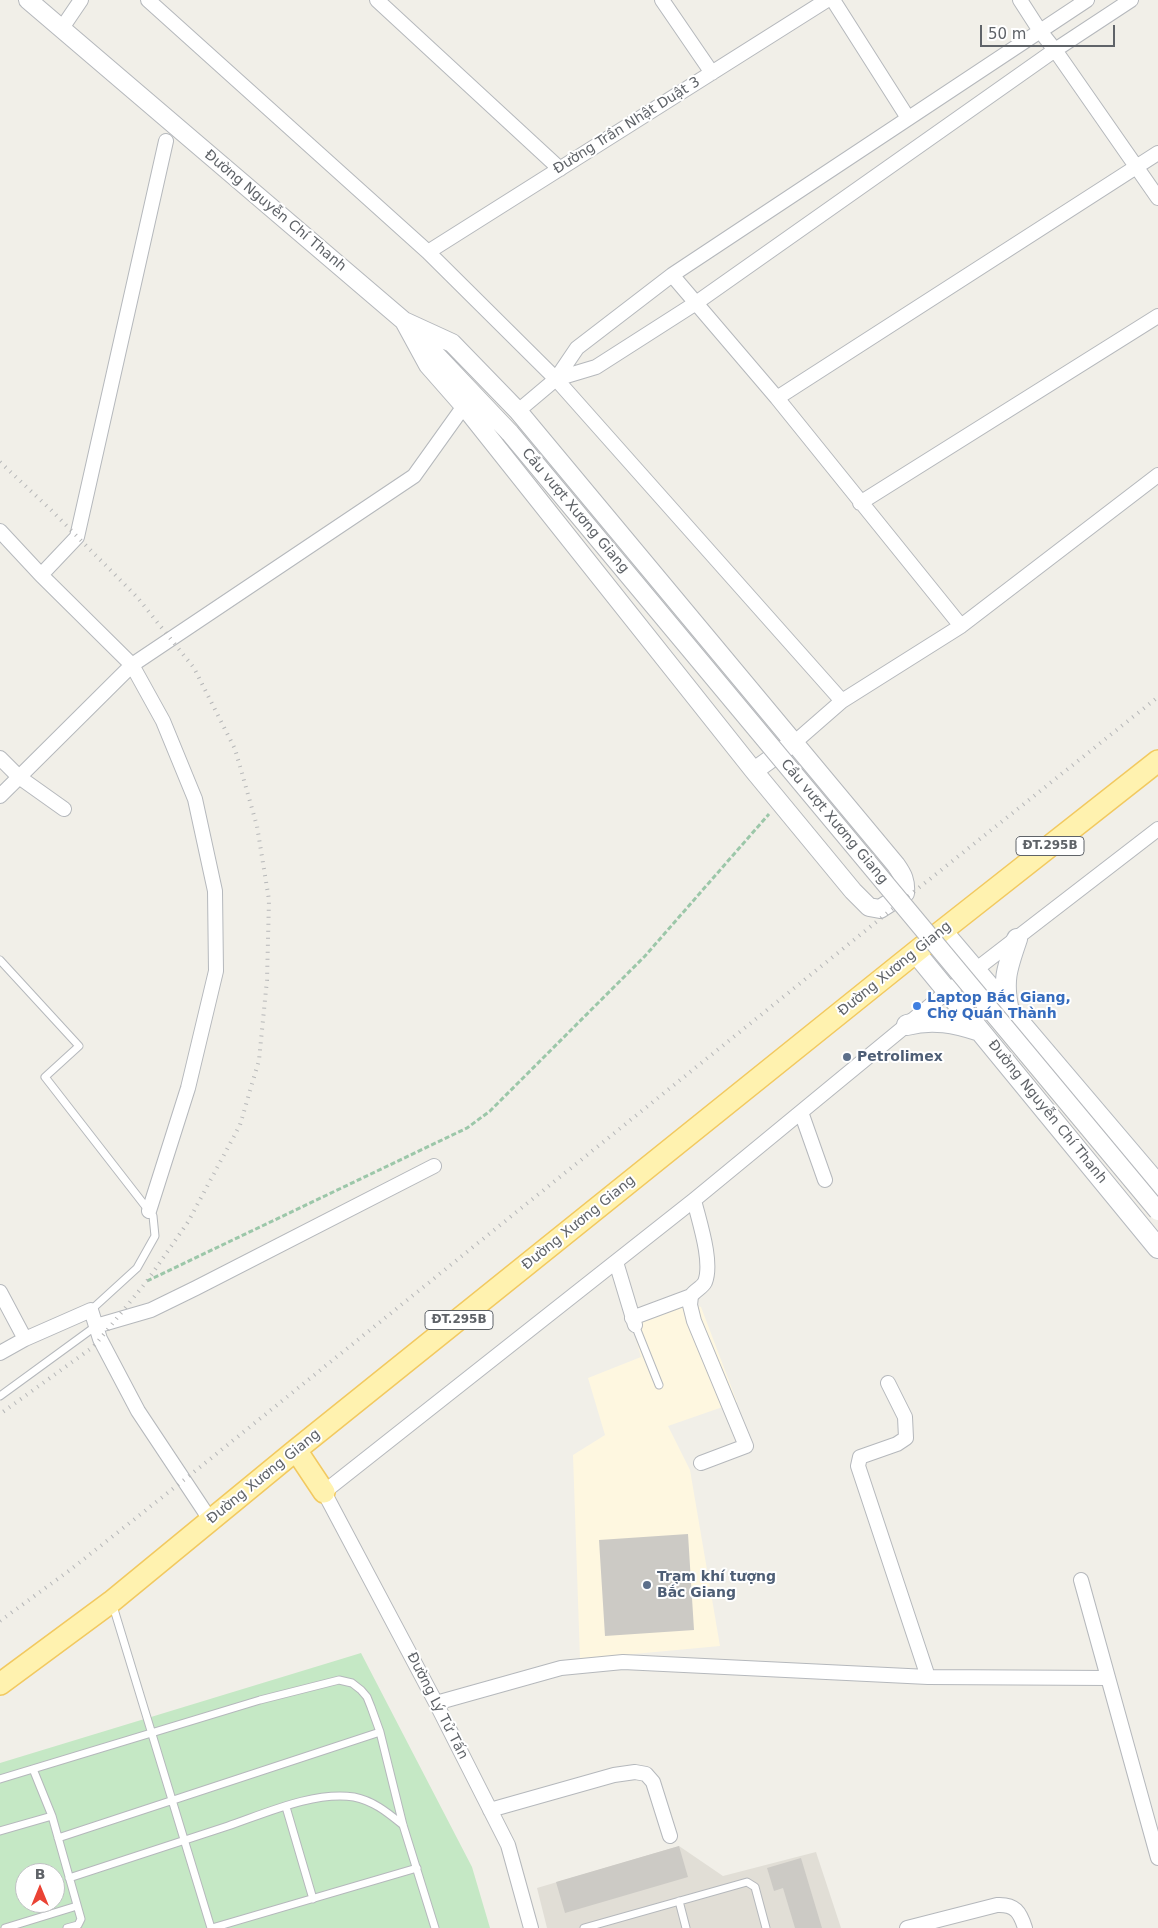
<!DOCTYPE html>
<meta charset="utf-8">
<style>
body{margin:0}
#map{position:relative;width:1158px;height:1928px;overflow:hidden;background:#f1efe8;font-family:"DejaVu Sans",sans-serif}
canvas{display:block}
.north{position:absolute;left:15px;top:1863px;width:50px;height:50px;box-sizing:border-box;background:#fff;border:1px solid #bfc1c3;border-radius:50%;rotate:0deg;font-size:14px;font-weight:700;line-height:20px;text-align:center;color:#5f6368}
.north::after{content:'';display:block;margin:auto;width:18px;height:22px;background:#ea4335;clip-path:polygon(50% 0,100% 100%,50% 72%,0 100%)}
.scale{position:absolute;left:980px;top:25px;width:135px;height:22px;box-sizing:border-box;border:2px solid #5f6368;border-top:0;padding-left:6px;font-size:15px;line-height:18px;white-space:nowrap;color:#5f6368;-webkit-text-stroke:4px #fff;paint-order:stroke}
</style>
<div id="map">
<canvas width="1158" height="1928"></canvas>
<div class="north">B</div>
<div class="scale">50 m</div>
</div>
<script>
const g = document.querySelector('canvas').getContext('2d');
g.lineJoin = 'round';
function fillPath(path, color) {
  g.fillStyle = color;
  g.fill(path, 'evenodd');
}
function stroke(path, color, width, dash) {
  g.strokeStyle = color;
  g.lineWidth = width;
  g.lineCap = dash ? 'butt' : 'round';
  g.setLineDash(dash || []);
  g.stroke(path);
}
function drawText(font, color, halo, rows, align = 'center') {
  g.font = font + ' "DejaVu Sans",sans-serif';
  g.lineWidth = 4;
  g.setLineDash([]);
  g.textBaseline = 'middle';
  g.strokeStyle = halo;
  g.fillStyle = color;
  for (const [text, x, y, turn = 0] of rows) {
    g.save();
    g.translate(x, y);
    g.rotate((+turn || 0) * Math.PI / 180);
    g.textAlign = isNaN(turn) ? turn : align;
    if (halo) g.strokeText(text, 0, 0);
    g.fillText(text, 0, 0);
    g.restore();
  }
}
fillPath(new Path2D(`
 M684,1301L701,1307L737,1402L668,1426L690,1470L720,1646L580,1659L573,1455L605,1435L588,1378L641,1357L631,1321Z`), '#fef7e0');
fillPath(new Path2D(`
 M679,1846L723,1876L816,1852L841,1928H547L537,1888Z`), '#e1ded6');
fillPath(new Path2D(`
 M361,1653L472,1867L490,1928H0V1763ZM25,1873H55V1903H25Z`), '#c5e8c5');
fillPath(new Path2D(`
 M688,1534L694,1630L605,1636L599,1540Z
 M679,1846L688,1877L565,1913L556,1882Z
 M801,1858L822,1928H795L783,1888L774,1891L767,1868Z`), '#cccac5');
const service = new Path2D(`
 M0,960L79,1046L45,1077L153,1216L155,1236L137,1268L91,1310
 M635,1325L659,1385
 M0,1396L96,1326
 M113,1606L211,1928
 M33,1769L52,1816L81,1919L78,1925L67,1928
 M0,1779L260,1700L339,1680L352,1683L361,1690L367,1697L371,1707L380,1732L403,1825L435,1928
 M286,1807L313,1899
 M0,1831L52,1816
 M58,1838L380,1732
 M69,1878C122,1861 175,1843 228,1826C266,1813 314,1791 354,1797C374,1801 388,1813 403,1825
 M679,1901L686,1928
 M5,1928L77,1906
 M212,1928L417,1868
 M584,1928L747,1882L755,1887L766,1928`);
const minor = new Path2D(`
 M148,0L428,252L556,379L842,701
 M377,0L560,169
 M662,0L712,73
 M833,0L908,118
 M1020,0L1040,31L1055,50L1158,198
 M62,28L81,0
 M428,252L827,0
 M672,275L777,398L961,626
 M556,379L596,367L696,303L1055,50L1131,0
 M777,398L1158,153
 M518,411L556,379L577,348L672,275L1087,0
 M860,503L1158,316
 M0,531L41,575L77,537L166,141
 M41,575L132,665L163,721L195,799L215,891L216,971L188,1088L149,1211
 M795,742L842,701L961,626L1158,475
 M0,758L19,777L64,809
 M0,796L132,665L414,476L464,406
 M801,1112L825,1180
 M694,1200C699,1221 713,1262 705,1282C702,1288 695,1290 691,1296L690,1305L694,1321L746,1446L701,1463
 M616,1262L635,1325
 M0,1292L25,1339
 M632,1318L691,1296
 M96,1326L151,1310L196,1288L434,1166
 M0,1353L25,1339L91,1310L100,1339L138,1411L211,1521
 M888,1383L905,1417L906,1438L897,1444L860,1457L858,1466L928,1677
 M1081,1580L1158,1858
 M436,1703L561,1668L623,1662L928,1677L1108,1678
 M490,1810L614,1775L635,1772L646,1774L653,1782L670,1836
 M531,1928L508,1845L436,1703L324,1492L694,1200L948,991L1158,829
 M907,1928L997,1905C1015,1904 1020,1912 1025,1928`);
const tertiary = new Path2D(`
 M28,0L404,321L510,433
 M404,321L452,343L518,411L896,865C903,875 906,881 905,893L880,909L869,907L853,891L754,771L464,406L428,365Z
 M754,771L790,745`);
const secondary = new Path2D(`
 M942,931L1158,1185
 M916,953L1158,1248
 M1009,1011C1002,981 1007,968 1017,939
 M907,1025C933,1018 955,1023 980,1031`);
const primary = new Path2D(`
 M296,1450L324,1492
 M0,1684L111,1602L296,1450L942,931L1158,761`);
stroke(service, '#b5b8bc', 9);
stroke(minor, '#b5b8bc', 16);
stroke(tertiary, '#b5b8bc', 20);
stroke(secondary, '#b6babf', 22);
stroke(primary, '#f2c960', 24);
stroke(new Path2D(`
 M147,1281L467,1128L490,1111L645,956L769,814`), '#9cc7a9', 3, [5, 2.5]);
stroke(service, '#fff', 7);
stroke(minor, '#fff', 14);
stroke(tertiary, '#fff', 18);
stroke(secondary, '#fff', 20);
stroke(primary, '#fff2af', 21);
stroke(new Path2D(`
 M0,462L50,509L137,597L194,668L235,749L257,826L269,900L267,980L259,1060L240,1125L188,1222L147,1281L100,1339L93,1347L0,1414
 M0,1621L70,1570L184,1480L896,906L1158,697`), '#b6b7b8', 4, [1, 6]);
const tertiaryBridge = new Path2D(`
 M510,433L1158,1211`);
stroke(tertiaryBridge, '#b5b8bc', 20, []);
stroke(tertiaryBridge, '#fff', 18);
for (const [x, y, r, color] of [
 [917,1006,5,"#3f7fe0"],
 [847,1057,5,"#5c6f8a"],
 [647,1585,5,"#5c6f8a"]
]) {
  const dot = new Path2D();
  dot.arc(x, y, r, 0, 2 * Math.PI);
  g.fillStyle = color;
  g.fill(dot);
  stroke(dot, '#fff', 2);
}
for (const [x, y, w] of [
 [1050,846,68],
 [459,1320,68]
]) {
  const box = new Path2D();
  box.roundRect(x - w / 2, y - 9.5, w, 19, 4);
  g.fillStyle = '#fff';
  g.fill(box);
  stroke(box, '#5f6368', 1);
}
drawText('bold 12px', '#5f6368', null, [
 ["ĐT.295B",1050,846],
 ["ĐT.295B",459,1320]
]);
drawText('14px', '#5f6368', '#fff', [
 ["Đường Trần Nhật Duật 3",627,126,-32],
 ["Đường Nguyễn Chí Thanh",275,211,40],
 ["Cầu vượt Xương Giang",575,511,50],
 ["Cầu vượt Xương Giang",834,822,50],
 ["Đường Xương Giang",895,969,-39],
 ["Đường Nguyễn Chí Thanh",1047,1112,51],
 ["Đường Xương Giang",579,1223,-39],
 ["Đường Xương Giang",264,1477,-39],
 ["Đường Lý Tử Tấn",437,1706,63]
]);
drawText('bold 14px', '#366cbe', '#fff', [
 ["Laptop Bắc Giang,",927,998],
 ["Chợ Quán Thành",927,1014]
], 'left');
drawText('bold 14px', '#4e5e75', '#fff', [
 ["Petrolimex",857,1057],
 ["Trạm khí tượng",657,1577],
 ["Bắc Giang",657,1593]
], 'left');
</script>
